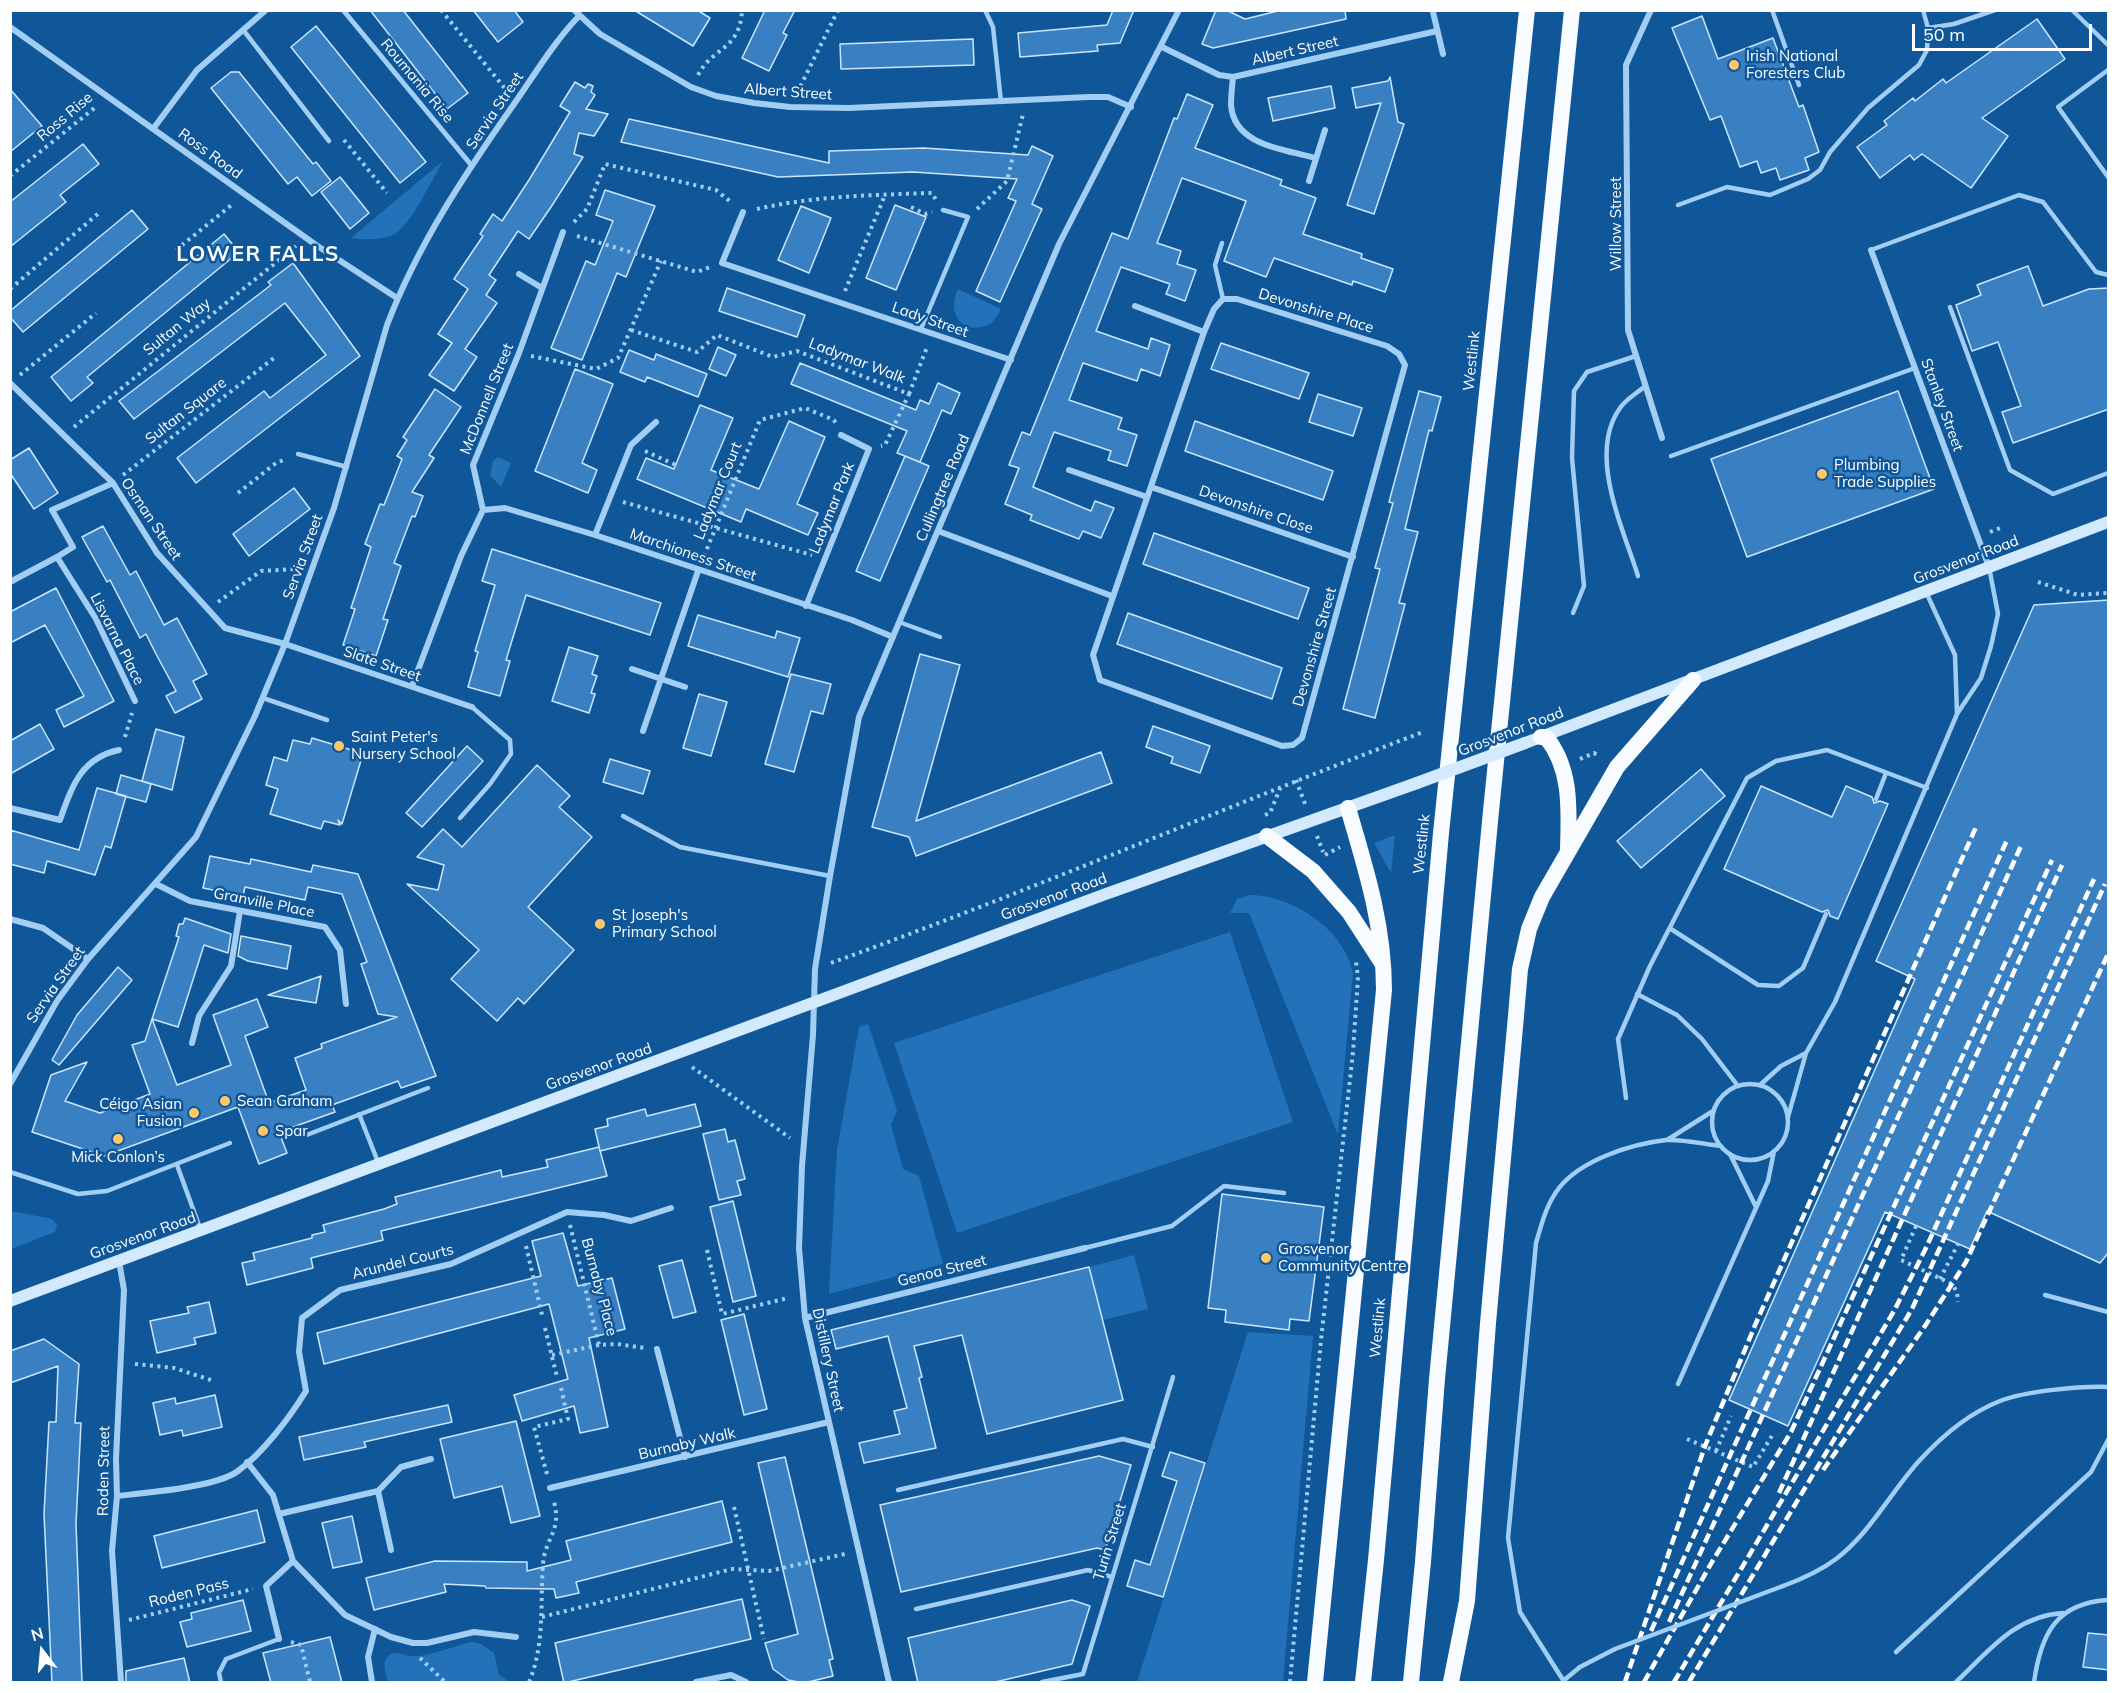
<!DOCTYPE html>
<meta charset="utf-8">
<style>
body{margin:0}
#map{position:relative;width:2119px;height:1693px;overflow:hidden;background:#10579a;font-family:Mulish,sans-serif}
canvas{display:block}
.frame{position:absolute;inset:0;border:12px solid #fff;pointer-events:none}
.north{position:absolute;left:12px;top:1621px;width:60px;height:60px;-webkit-text-stroke:4px #10579a;paint-order:stroke;rotate:344deg;font-size:16px;font-weight:700;line-height:24px;text-align:center;color:#fff}
.north::after{content:'';display:block;margin:auto;width:21px;height:27px;background:#fff;clip-path:polygon(50% 0,100% 100%,50% 72%,0 100%)}
.scale{position:absolute;left:1912px;top:24px;width:180px;height:27px;box-sizing:border-box;border:3px solid #fff;border-top:0;padding-left:8px;font-size:18px;line-height:21px;white-space:nowrap;color:#fff;-webkit-text-stroke:4px #10579a;paint-order:stroke}
</style>
<div id="map">
<canvas width="2119" height="1693"></canvas>
<div class="frame"></div>
<div class="north">N</div>
<div class="scale">50 m</div>
</div>
<script>
const g = document.querySelector('canvas').getContext('2d');
g.lineJoin = 'round';
function fillPath(path, color) {
  g.fillStyle = color;
  g.fill(path, 'evenodd');
}
function stroke(path, color, width, dash) {
  g.strokeStyle = color;
  g.lineWidth = width;
  g.lineCap = dash ? 'butt' : 'round';
  g.setLineDash(dash || []);
  g.stroke(path);
}
function drawText(font, color, halo, rows, align = 'center') {
  g.font = font + ' Mulish,sans-serif';
  g.lineWidth = 5;
  g.setLineDash([]);
  g.textBaseline = 'middle';
  g.strokeStyle = halo;
  g.fillStyle = color;
  for (const [text, x, y, turn = 0] of rows) {
    g.save();
    g.translate(x, y);
    g.rotate((+turn || 0) * Math.PI / 180);
    g.textAlign = isNaN(turn) ? turn : align;
    if (halo) g.strokeText(text, 0, 0);
    g.fillText(text, 0, 0);
    g.restore();
  }
}
fillPath(new Path2D(`
 M443,161C432,179 411,226 393,235C382,240 363,240 351,238Z
 M958,289L1001,309C998,314 995,321 990,324C963,337 946,314 958,289Z
 M498,457L511,463L501,487L490,475L493,461Z
 M1395,835L1391,873L1374,843Z
 M1250,895C1292,895 1345,930 1353,973L1338,1135L1249,913H1230L1237,899Z
 M1230,932L1293,1122L957,1233L894,1043Z
 M868,1024L897,1110L891,1125L903,1169L919,1176L943,1264L829,1294L837,1150L859,1027Z
 M11,1211L52,1219L57,1225L55,1232L11,1249Z
 M1134,1255L1148,1309L1103,1320L1089,1267Z
 M1248,1332L1313,1336L1283,1682H1137Z
 M472,1642L481,1644L494,1653L499,1675L510,1682H388C387,1676 382,1666 386,1659C393,1648 402,1655 411,1656C426,1658 456,1645 472,1642Z`), '#2371b9');
const building = new Path2D(`
 M370,10H403L468,93L447,109Z
 M473,10H514L523,22L498,42Z
 M634,10H697L710,18L693,46Z
 M765,10H795L783,33L787,35L769,71L742,58Z
 M1113,10H1134L1120,43L1097,45L1098,51L1020,57L1018,33L1107,25Z
 M1216,10H1226L1245,19L1282,10H1345L1346,19L1213,48L1202,44Z
 M1702,16L1718,59L1773,38L1799,107L1803,105L1819,152L1805,158L1809,170L1780,180L1776,168L1761,173L1757,161L1740,167L1721,116L1710,120L1672,28Z
 M2037,19L2065,59L1982,118L2008,136L1971,188L1922,154L1914,160L1910,155L1880,178L1857,147L1887,125L1884,121L1913,98L1915,101L1943,79L1946,83Z
 M316,26L426,162L400,183L291,47Z
 M973,39L974,65L841,69L840,44Z
 M231,72H239L313,164L316,162L331,181L312,196L297,177L288,184L211,88Z
 M1390,77L1398,122L1404,124L1374,214L1347,205L1381,103L1356,108L1352,88L1388,81Z
 M575,82L585,88L588,84L593,86L591,92L595,95L586,109L608,114L594,136L579,133L574,154L583,157L551,207L529,239L518,231L489,275L496,280L486,295L497,303L465,349L477,357L454,391L429,375L452,343L438,334L468,289L454,279L483,236L480,234L493,214L502,221L529,180L570,112L560,106Z
 M1331,86L1335,108L1273,121L1268,98Z
 M10,89L42,126L10,152Z
 M1187,94L1213,105L1195,148L1282,180L1280,185L1316,198L1303,234L1362,254L1361,258L1393,269L1385,292L1353,281L1352,285L1274,258L1266,277L1224,261L1246,201L1182,178L1157,243L1181,251L1177,264L1196,270L1185,301L1166,294L1170,284L1121,267L1096,331L1148,349L1151,338L1170,345L1160,376L1141,369L1137,381L1083,363L1069,400L1122,418L1118,429L1137,435L1127,466L1108,460L1111,451L1054,432L1033,487L1091,511L1095,501L1114,508L1101,538L1083,531L1079,539L1030,520L1032,515L1005,504L1019,468L1009,465L1022,432L1030,435L1112,233L1128,239L1174,118L1177,119Z
 M629,119L829,163V151L924,148L1028,155L1032,146L1053,156L1032,204L1042,209L1000,302L976,291L1016,201L1008,198L1017,179L913,172L778,177L621,142Z
 M83,144L99,164L60,195L66,202L10,247V202Z
 M340,177L369,213L350,229L321,192Z
 M605,190L655,206L626,277L617,273L582,360L551,348L586,261L595,265L613,221L596,215Z
 M895,205L926,217L896,290L866,278Z
 M801,206L831,218L809,273L778,260Z
 M132,210L148,229L23,332L10,317V311Z
 M224,234L239,252L87,377L93,383L71,401L51,377Z
 M293,263L360,356L196,483L177,458L264,391L270,398L326,355L285,303L134,419L119,401L271,285L268,282Z
 M2028,266L2043,306L2089,289L2109,288V409L2013,443L2002,412L2021,406L1998,342L1972,351L1956,305L1981,295L1977,285Z
 M727,288L805,315L797,337L719,311Z
 M1221,343L1309,373L1299,399L1211,369Z
 M718,347L736,355L726,376L709,369Z
 M629,350L654,360L656,354L707,374L698,397L647,377L645,382L620,372Z
 M800,363L916,410L920,400L929,404L938,383L960,393L951,414L942,410L920,462L897,453L907,431L791,384Z
 M575,369L613,384L582,463L597,470L588,493L535,471Z
 M435,389L461,407L429,455L434,458L412,492L423,496L415,517L412,516L394,563L401,566L383,619L388,620L376,656L343,645L355,609L351,608L371,547L365,544L380,504L384,505L402,459L397,456L407,440L403,437Z
 M1419,391L1441,397L1432,431L1429,430L1405,529L1418,532L1399,603L1405,604L1375,718L1343,709L1380,569L1375,568L1393,503L1389,502Z
 M1898,391L1934,489L1747,557L1711,459Z
 M1318,394L1362,408L1353,436L1309,422Z
 M700,405L733,418L711,470L759,489L789,421L825,437L797,504L818,513L808,535L746,509L741,522L637,479L646,458L674,469Z
 M1195,421L1333,471L1323,500L1185,451Z
 M29,448L58,493L34,509L10,473V460Z
 M905,456L929,466L880,581L856,571Z
 M294,488L310,509L249,556L233,534Z
 M103,526L130,575L136,571L164,625L177,618L207,674L193,681L202,699L175,713L166,696L176,691L156,654L146,634L140,638L110,580L107,582L82,537Z
 M1154,533L1309,588L1298,619L1143,564Z
 M492,549L661,603L650,635L526,595L506,660L510,661L500,696L468,687L478,652L475,651L495,585L482,581Z
 M56,588L114,701L64,727L56,710L84,696L45,625L10,643V612Z
 M2109,600V1252L2100,1263L1987,1211L1970,1249L1885,1212L1788,1426L1729,1400L1915,979L1876,961L2034,605Z
 M1128,613L1282,668L1272,699L1117,644Z
 M698,615L775,638L777,631L800,638L788,677L688,646Z
 M569,647L598,656L592,674L597,676L591,693L595,694L589,713L552,701Z
 M920,654L960,665L916,821L1101,752L1112,783L916,856L909,837L872,827Z
 M791,674L831,684L823,714L811,711L794,772L765,764Z
 M699,694L727,702L711,756L683,748Z
 M40,724L54,749L10,774V741Z
 M1153,726L1210,746L1200,773L1171,763L1173,757L1146,747Z
 M156,729L184,737L172,790L142,781Z
 M312,738L355,751L354,755L362,757L342,824L338,820L340,825L324,821L321,829L270,814L278,789L266,785L274,757L287,761L293,740L310,744Z
 M467,746L483,761L422,827L406,813Z
 M610,759L650,771L643,794L603,782Z
 M537,765L570,796L559,807L592,837L528,907L574,950L524,1004L518,998L497,1021L451,979L479,950L407,884L438,890L444,865L417,857L443,829L462,847Z
 M1701,769L1725,796L1641,868L1617,841Z
 M121,775L151,784L146,802L116,794Z
 M1761,786L1832,817L1846,786L1872,797L1874,803L1880,801L1888,804L1838,919L1830,916L1828,910L1822,912L1724,869Z
 M97,788L126,796L111,848L105,846L95,875L47,861L44,873L10,864V830L79,850Z
 M210,856L250,864L251,859L311,872L313,865L358,874L436,1076L401,1088L398,1081L332,1105L335,1112L279,1132L287,1153L259,1164L238,1107L104,1156L32,1132L51,1075L87,1062L65,1101L100,1113L150,1094L132,1045L145,1041L152,1019L177,1085L231,1065L213,1015L257,999L268,1027L245,1036L269,1103L306,1090L295,1058L322,1048L321,1044L397,1017L378,1014L361,964L367,962L342,894L308,887L305,900L245,887L243,896L203,888Z
 M185,918L231,934L228,953L204,945L178,1027L152,1019L179,937L176,936L179,924H183Z
 M241,936L291,946L287,969L248,961L238,956Z
 M118,967L132,980L59,1065L52,1060L77,1015Z
 M321,976L316,1003L268,995Z
 M695,1104L701,1126L600,1151L595,1129L608,1126L607,1119L645,1109L647,1116Z
 M725,1129L728,1142L735,1140L745,1179L737,1181L741,1195L719,1200L703,1134Z
 M599,1147L607,1176L381,1231L383,1240L311,1258L313,1268L247,1285L242,1263L255,1260L253,1253L312,1238V1235L325,1232L323,1225L384,1209L397,1204L395,1197L501,1170L502,1177L548,1167L546,1160Z
 M1222,1194L1324,1207L1309,1321L1290,1319L1289,1330L1225,1322L1226,1310L1208,1308Z
 M733,1201L756,1296L733,1302L710,1207Z
 M563,1233L578,1286L612,1278L625,1329L589,1338L608,1427L580,1433L574,1406L522,1421L514,1395L568,1379L549,1304L324,1364L317,1333L541,1276L532,1241Z
 M682,1260L696,1312L673,1318L659,1266Z
 M1089,1267L1123,1400L987,1434L962,1335L914,1346L922,1377L919,1378L936,1448L864,1463L859,1443L900,1434L894,1411L907,1408L888,1336L836,1349L831,1330Z
 M209,1302L216,1333L194,1338L196,1344L157,1353L150,1321L189,1313L187,1307Z
 M744,1314L767,1409L744,1415L721,1320Z
 M44,1339L79,1364L75,1423H81L76,1524L82,1683H52L44,1514L49,1422H56L58,1366L10,1383V1351Z
 M215,1395L222,1427L183,1436L182,1430L160,1435L153,1403L175,1398L176,1404Z
 M448,1405L452,1422L364,1442L366,1447L304,1460L299,1437Z
 M516,1421L540,1516L511,1523L502,1486L454,1498L440,1439Z
 M1170,1452L1205,1463L1163,1597L1127,1586L1135,1560L1150,1565L1177,1481L1162,1476Z
 M1099,1456L1131,1465L1105,1550L1097,1548L901,1592L880,1505Z
 M785,1457L833,1659L829,1660L833,1676L804,1683L788,1680L773,1669L765,1643L798,1634L758,1463Z
 M722,1501L732,1542L576,1582L579,1593L556,1598L554,1589L486,1588L485,1586L444,1584L446,1592L374,1610L366,1578L435,1561L527,1562V1571L571,1560L566,1541Z
 M257,1510L265,1542L162,1568L154,1536Z
 M352,1516L362,1562L333,1568L322,1523Z
 M742,1599L751,1639L564,1683L555,1643Z
 M243,1600L251,1631L187,1647L180,1622L192,1619L191,1613Z
 M1072,1600L1090,1606L1072,1664L991,1683H918L908,1638Z
 M2088,1633L2109,1635V1670L2083,1667Z
 M330,1637L342,1683H271L263,1653Z
 M184,1658L190,1683H126V1671Z`);
fillPath(building, '#3980c2');
stroke(building, '#cce6fe', 1.5);
stroke(new Path2D(`
 M441,10L507,91
 M698,75C713,46 740,51 742,10
 M797,93L838,10
 M344,140L387,193
 M10,176L97,106
 M911,207L925,214L932,212
 M757,209C814,196 873,195 932,193L936,200
 M977,209L1007,181L1023,114
 M574,222L587,209L605,164L716,190L732,203
 M577,236L697,272L710,267
 M176,250L234,203
 M10,289L100,212
 M845,291L885,195
 M631,330L697,352L717,335L773,357L797,351L909,394L885,445L881,446
 M531,356L596,369L618,358L661,261
 M20,375L96,313
 M909,394L927,347
 M74,427L296,246
 M645,451L678,466
 M123,475L274,358
 M238,493L276,463L286,459
 M623,502L812,555
 M1990,532L2003,527
 M704,556L760,420L805,408L834,420L836,424
 M2038,582L2078,595L2108,593
 M218,602L261,571L296,569
 M125,737L132,713
 M1580,759L1594,753L1600,757
 M1296,780L1305,804
 M1265,815L1270,813L1281,786
 M1317,836L1323,852
 M1325,855L1340,847
 M831,963C1030,891 1225,807 1423,732
 M692,1067L790,1138
 M570,1225L599,1345L617,1344L645,1348
 M1916,1226L1901,1260L1952,1284L1957,1292L1958,1302
 M526,1246L543,1319
 M707,1250L722,1314L788,1298
 M1940,1279L1958,1244
 M545,1328L557,1377
 M552,1355L599,1345
 M135,1364L174,1368L214,1381
 M1687,1439L1753,1467L1773,1434
 M1716,1451L1731,1416
 M547,1474L534,1427L568,1419L561,1388
 M734,1507L764,1639
 M542,1617L732,1569L769,1571L845,1554
 M129,1620L253,1589
 M291,1642L301,1645L310,1682
 M420,1658L445,1682
 M529,1682C545,1645 540,1603 543,1564C545,1538 562,1531 554,1502
 M1290,1682L1321,1340L1353,1052L1358,977L1356,962`), '#a3cef4', 4, [3, 4.5]);
stroke(new Path2D(`
 M985,10L993,27L1001,102
 M1772,10L1799,85
 M2072,10L2108,45
 M1928,28L1954,24L1995,10
 M244,31L329,141
 M2108,70L2058,107L2108,177
 M1678,205L1727,187L1770,195L1808,179L1820,170L1830,152L1868,108L1919,65L1927,50L1928,28L1923,10
 M1222,243L1215,265L1223,299
 M1871,250L2019,195L2043,202L2096,272L2108,275
 M1950,307L2010,470L2053,494L2108,473
 M921,329L968,217L943,210
 M298,454L347,467
 M1671,456L1915,368
 M1638,576C1623,528 1587,454 1620,408C1625,400 1637,393 1644,387
 M1926,592L1955,655L1957,714
 M1573,613L1584,586L1572,458L1574,391L1587,372L1636,356
 M899,622L940,637
 M263,698L327,720
 M1876,799L1886,773
 M623,816L680,847L830,876
 M460,818L490,784L511,754L510,740L472,707
 M1671,929L1758,985L1779,986L1803,968L1826,914
 M1637,994L1677,1015L1702,1039L1738,1086
 M1712 1122a38 38 0 1 1 76 0a38 38 0 1 1-76 0Z
 M1760,1085L1781,1066L1806,1053
 M1626,1098L1618,1039L1650,966L1747,778L1776,761L1827,750L1927,788
 M359,1114L378,1162
 M1788,1117L1806,1053L1835,1002L1957,714L1981,678L1991,646L1998,614L1989,567
 M304,1136L428,1088
 M1667,1140L1713,1111
 M1730,1154L1756,1207
 M177,1165L200,1228
 M10,1172L78,1194L107,1191L230,1143
 M1085,1248L1172,1226L1224,1186L1284,1193
 M2045,1295L2108,1312
 M1678,1384L1768,1181L1774,1151
 M898,1490L1123,1439L1153,1447
 M1783,1586C1802,1579 1820,1571 1836,1559C1870,1533 1891,1492 1919,1461C1941,1437 1969,1413 2000,1401C2025,1391 2081,1386 2108,1387
 M916,1609L1088,1570L1112,1577
 M1896,1652L2091,1472L2108,1440
 M1563,1680L1520,1612L1508,1538L1536,1243C1542,1223 1546,1205 1559,1188C1581,1160 1631,1144 1666,1140C1683,1139 1703,1144 1721,1146
 M1563,1681L1580,1667L1615,1649
 M221,1682L219,1673L226,1659L279,1639
 M1042,1682L1083,1674L1173,1377
 M1956,1682C1989,1651 2015,1616 2063,1613
 M2034,1682C2041,1634 2056,1603 2108,1600`), '#a3cef4', 4.5);
stroke(new Path2D(`
 M343,10L472,166`), '#a3cef4', 5);
stroke(new Path2D(`
 M574,10L600,34L691,87L716,96L754,103L790,107L849,108L1089,97H1108L1131,107
 M1651,10L1626,65L1628,330L1662,438
 M1433,12L1443,54
 M10,27L316,245L397,298
 M1162,47L1219,75L1233,77L1437,31
 M1233,77C1232,87 1231,96 1231,105C1234,146 1285,149 1315,158
 M153,129L197,70L266,10
 M1309,181L1325,130
 M743,212L722,263L1011,360
 M1871,250L1989,567
 M519,274L542,288
 M1223,299H1237L1387,346L1399,354L1405,365L1302,738L1293,745L1282,746L1100,680L1093,655L1204,332L1214,309Z
 M1135,306L1204,332
 M10,383L113,483L157,553L225,628L285,644L472,707
 M1069,470L1147,497
 M113,483L52,510L73,547L57,557L96,619L135,701
 M1151,487L1353,557
 M483,510L505,508L595,535L852,620L893,637
 M938,531L1112,596
 M595,535L631,445L656,422
 M10,582L57,557
 M806,606L869,449L841,435
 M632,669L685,687
 M412,686L461,556L483,510L473,465L519,353L563,232
 M643,731L698,571
 M10,808L60,820C72,786 81,758 119,750
 M156,884L190,901L325,927L340,950L346,1004
 M10,919L43,928L88,959
 M192,1043L199,1016L231,966L240,911
 M10,1084L57,1001L88,959L196,837L255,716L285,644L334,508L387,325C418,244 465,174 514,104C535,74 554,42 579,16
 M119,1261L124,1290L116,1459L117,1496L112,1551L121,1682
 M805,1318L1085,1248
 M657,1349L685,1457
 M247,1462L273,1495L293,1561L345,1615L391,1637L413,1643H427L474,1632L516,1637
 M550,1488L829,1422
 M378,1491L391,1550
 M117,1496C145,1493 217,1487 238,1471C263,1453 290,1417 306,1391L299,1352L302,1318L340,1290L451,1264L567,1212L604,1215L631,1221L671,1208
 M279,1514L378,1491L401,1467L431,1459
 M279,1639L266,1586L293,1561
 M372,1682L368,1657L375,1629
 M696,1682L731,1675L746,1682
 M889,1682L805,1318L799,1248L802,1166L813,1035L815,969L830,876L859,717L1059,244L1179,10`), '#a3cef4', 6);
stroke(new Path2D(`
 M1525,743L2108,522
 M10,1301L1103,895L1417,783`), '#d3e9fd', 12);
stroke(new Path2D(`
 M1541,737H1546C1572,769 1569,810 1568,849
 M1267,836L1313,871L1349,912L1382,963
 M1315,1682L1384,990C1384,926 1366,869 1348,808
 M1363,1682L1376,1560L1441,833L1527,10
 M1411,1682L1423,1562L1437,1379L1491,811L1572,10
 M1451,1682L1467,1601L1488,1323L1516,1016L1520,969L1529,929L1542,897L1617,767L1693,680`), '#f8fbff', 16);
stroke(new Path2D(`
 M1823,1470L1925,1326L1966,1262L2108,954
 M1779,1493L2062,865
 M1669,1622L2021,846
 M1651,1631L2007,840
 M1625,1682L1705,1446L1756,1323L1976,827
 M1644,1682L1712,1562L1791,1432L2052,860
 M1674,1682L1894,1311L1925,1250L2094,879
 M1689,1682L1912,1309L2105,884`), '#fff', 4.5, [10, 4.5]);
stroke(new Path2D(`
 M1615,1649L1783,1586`), '#a3cef4', 4.5);
stroke(new Path2D(`
 M1417,783L1525,743`), '#d3e9fd', 12);
for (const [x, y, r, color] of [
 [1734,65,6,"#ffc867"],
 [1822,474,6,"#ffc867"],
 [339,746,6,"#ffc867"],
 [600,924,6,"#ffc867"],
 [225,1101,6,"#ffc867"],
 [194,1113,6,"#ffc867"],
 [263,1131,6,"#ffc867"],
 [118,1139,6,"#ffc867"],
 [1266,1258,6,"#ffc867"]
]) {
  const dot = new Path2D();
  dot.arc(x, y, r, 0, 2 * Math.PI);
  g.fillStyle = color;
  g.fill(dot);
  stroke(dot, '#10579a', 2);
}
drawText('15px', '#fff', '#10579a', [
 ["Albert Street",1295,51,-13],
 ["Roumania Rise",417,81,50],
 ["Albert Street",788,92,4],
 ["Servia Street",495,111,-56],
 ["Ross Rise",65,117,-40],
 ["Ross Road",210,154,36],
 ["Willow Street",1616,224,-90],
 ["Devonshire Place",1316,311,17],
 ["Lady Street",930,320,19],
 ["Sultan Way",177,327,-39],
 ["Ladymar Walk",857,361,21],
 ["Westlink",1472,361,-84],
 ["McDonnell Street",487,399,-68],
 ["Stanley Street",1942,405,70],
 ["Sultan Square",186,411,-38],
 ["Cullingtree Road",943,488,-67],
 ["Ladymar Court",718,491,-68],
 ["Ladymar Park",832,508,-68],
 ["Devonshire Close",1256,510,19],
 ["Osman Street",151,519,56],
 ["Marchioness Street",693,555,19],
 ["Servia Street",303,557,-70],
 ["Grosvenor Road",1966,560,-21],
 ["Lisvarna Place",117,639,63],
 ["Devonshire Street",1315,647,-74],
 ["Slate Street",382,664,19],
 ["Grosvenor Road",1511,732,-21],
 ["Westlink",1422,844,-84],
 ["Grosvenor Road",1054,897,-20],
 ["Granville Place",264,903,11],
 ["Servia Street",56,985,-55],
 ["Grosvenor Road",599,1067,-20],
 ["Grosvenor Road",143,1236,-20],
 ["Arundel Courts",403,1262,-14],
 ["Genoa Street",942,1271,-14],
 ["Burnaby Place",599,1287,75],
 ["Westlink",1378,1328,-85],
 ["Distillery Street",828,1360,78],
 ["Burnaby Walk",687,1444,-13],
 ["Roden Street",104,1471,-89],
 ["Turin Street",1110,1542,-73],
 ["Roden Pass",189,1593,-14]
]);
drawText('15px', '#fff', '#10579a', [
 ["Irish National",1746,56],
 ["Foresters Club",1746,73],
 ["Plumbing",1834,465],
 ["Trade Supplies",1834,482],
 ["Saint Peter's",351,737],
 ["Nursery School",351,754],
 ["St Joseph's",612,915],
 ["Primary School",612,932],
 ["Sean Graham",237,1101],
 ["Céigo Asian",182,1104,"right"],
 ["Fusion",182,1121,"right"],
 ["Spar",275,1131],
 ["Mick Conlon’s",118,1157,"center"],
 ["Grosvenor",1278,1249],
 ["Community Centre",1278,1266]
], 'left');
g.letterSpacing = '1.5px';
drawText('bold 21px', '#fff', '#10579a', [
 ["LOWER FALLS",258,255]
]);
g.letterSpacing = '0px';
</script>
